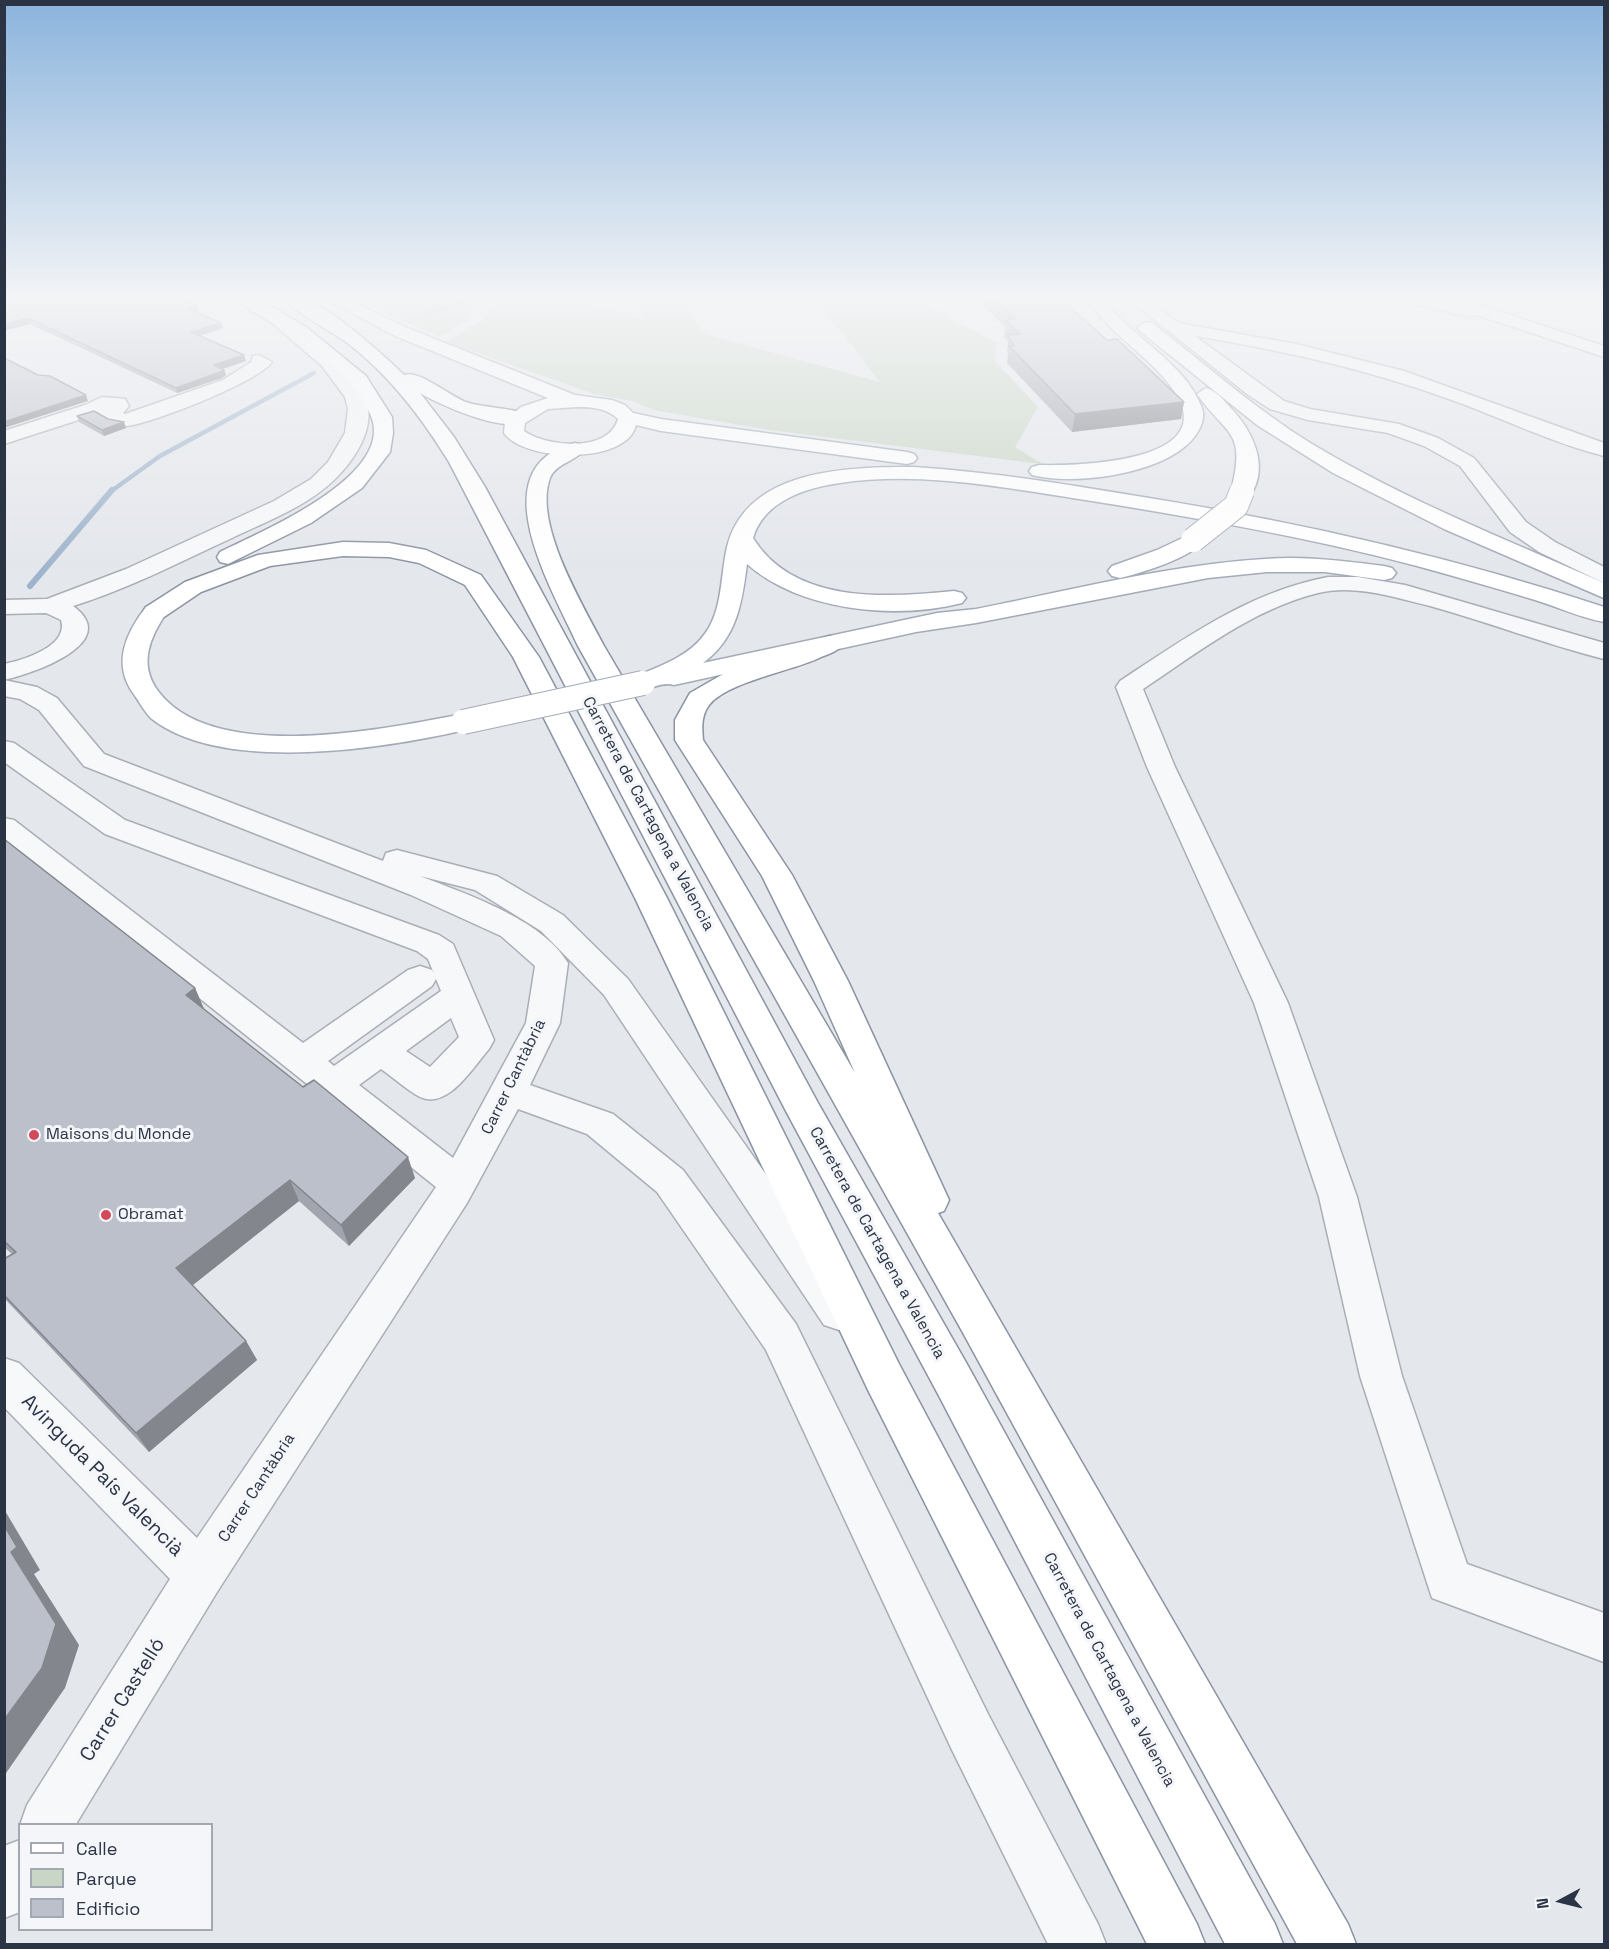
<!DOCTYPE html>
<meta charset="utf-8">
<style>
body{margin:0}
#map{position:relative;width:1609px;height:1949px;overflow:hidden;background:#e4e7ec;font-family:"Space Grotesk",sans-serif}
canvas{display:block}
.frame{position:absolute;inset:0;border:6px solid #2b3445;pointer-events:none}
.legend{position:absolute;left:18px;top:1823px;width:195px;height:108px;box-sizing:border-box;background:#f4f6f9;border:2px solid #a4a8b1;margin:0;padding:8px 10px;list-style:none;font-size:18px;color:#2b3445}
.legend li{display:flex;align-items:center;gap:12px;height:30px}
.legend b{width:30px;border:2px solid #a4a8b1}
.north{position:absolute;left:1531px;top:1871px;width:60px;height:60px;-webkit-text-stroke:4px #f4f6f9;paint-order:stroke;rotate:263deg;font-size:16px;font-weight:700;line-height:24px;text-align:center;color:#2b3445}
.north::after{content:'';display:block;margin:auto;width:21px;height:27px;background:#2b3445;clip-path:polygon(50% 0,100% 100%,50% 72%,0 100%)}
</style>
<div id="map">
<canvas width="1609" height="1949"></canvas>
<div class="frame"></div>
<ul class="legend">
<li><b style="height:8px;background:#fff"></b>Calle</li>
<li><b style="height:16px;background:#c9d6c5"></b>Parque</li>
<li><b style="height:16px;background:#bbc0ca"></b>Edificio</li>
</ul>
<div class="north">N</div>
</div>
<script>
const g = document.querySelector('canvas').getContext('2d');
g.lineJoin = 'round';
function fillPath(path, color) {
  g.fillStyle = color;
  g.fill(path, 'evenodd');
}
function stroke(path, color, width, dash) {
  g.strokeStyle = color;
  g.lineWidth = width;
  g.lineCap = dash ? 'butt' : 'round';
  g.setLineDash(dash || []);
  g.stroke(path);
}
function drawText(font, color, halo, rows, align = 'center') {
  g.font = font + ' "Space Grotesk",sans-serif';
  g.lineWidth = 6;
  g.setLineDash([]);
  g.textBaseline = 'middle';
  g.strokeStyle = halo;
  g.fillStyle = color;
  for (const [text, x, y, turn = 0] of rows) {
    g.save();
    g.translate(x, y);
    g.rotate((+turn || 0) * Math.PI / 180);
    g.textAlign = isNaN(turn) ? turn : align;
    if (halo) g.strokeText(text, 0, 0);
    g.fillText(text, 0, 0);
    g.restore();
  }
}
fillPath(new Path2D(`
 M356,300H486L465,321L440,337Z
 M498,300H573L643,319L638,300H683L705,334L880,382L816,300H922L948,317L996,342L995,361L1038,407L1015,447L1042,464L769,430L654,410L632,401L594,394L446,342L484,318L495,309Z`), '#c9d6c5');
stroke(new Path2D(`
 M428,313L470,300
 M110,492L160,456L314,373`), '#9fb4cc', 4.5);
stroke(new Path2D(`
 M30,586L112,490`), '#9fb4cc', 6);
const minor = new Path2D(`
 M1130,300H1149L1178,323L1296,344L1404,371L1604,443V456C1552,443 1500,417 1449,399C1366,369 1282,350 1195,336L1284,401L1310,409L1399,424L1438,438L1474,458L1526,522L1555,542L1604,567V583L1539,552L1510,532L1460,466L1424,446L1388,433L1308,420L1270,409L1247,394Z
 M1409,300H1466L1604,346V357L1477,315L1471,317L1411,304Z
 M271,308L277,309C304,337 361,367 368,408C372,434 352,463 334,480C306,507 267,521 232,538C180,562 128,589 73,606C124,643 31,674 4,680V664C24,660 69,646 61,620L46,613L4,614V600L47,599L126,569L274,501L311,479L328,462L345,433L348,409L345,397L322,366L265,317L263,313Z
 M259,355L272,362C258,382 153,423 127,426C117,427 104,421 97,414L4,444V431L85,405L102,397L125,399L129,406L123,413L125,414L223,380L251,362L253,356Z
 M1328,577H1358L1405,585L1604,643V659C1545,644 1488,622 1430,606C1394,597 1354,584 1318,593C1253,609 1197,653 1143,689L1175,767L1288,1003L1357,1197L1402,1376L1467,1564L1604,1613V1662L1432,1598L1360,1376L1319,1197L1254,1003L1147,767L1116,687L1120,681C1185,638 1249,592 1328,577Z
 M4,680L37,687L57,698L104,754L383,861L386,853L397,850L497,876L563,915L628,979L854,1299L860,1312L854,1325L839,1330L824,1325L604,995L541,931L475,890L420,876C466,894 542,919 568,963L560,1023L530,1085L613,1114L683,1170L796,1324L988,1714L1098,1924L1106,1944H1048L952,1750L766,1350L657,1192L587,1134L518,1109L467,1203L217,1592L76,1824L20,1825L27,1805L170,1579L4,1407V1358L19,1363L197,1538L436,1187L4,842V818L14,820L303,1043L408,970L420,966L432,970L434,974L428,959L417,951L105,834L4,762V741L14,743L125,820L439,935L453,944L494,1040L489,1049C473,1067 448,1110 420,1097C407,1090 394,1078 381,1069L359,1085L453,1158L526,1023L535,966L501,936L411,895L84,766L39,710L20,699L4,696ZM436,979L441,991L334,1066L328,1061L432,986ZM451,1018L459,1037L430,1067L406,1051Z
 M20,1840V1912L4,1918V1846Z`);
const major = new Path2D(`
 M328,300H349L405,327L575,395L612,400L625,405L633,413L661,419L907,452L914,454L917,458L914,462L907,464L661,431L636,425C627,465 524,462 504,433L505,421L521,407L548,398L393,335ZM577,407C593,407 606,408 618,419C609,453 546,447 524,431L525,423L548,409Z
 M1093,300H1105C1132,339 1185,362 1202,408C1206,420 1199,432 1191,441C1160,474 1076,486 1032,475L1029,471L1032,467L1039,465C1075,466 1219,463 1176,394C1154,359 1114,338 1091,304Z
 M1146,322L1152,323C1205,364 1255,409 1312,444C1405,500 1506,539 1604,583V598L1444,529L1333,473L1257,425L1140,331L1137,327Z
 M1206,388C1216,391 1222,398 1228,405C1251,428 1271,465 1250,496H1234L1231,491C1247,429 1226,436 1197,394Z
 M914,467C993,472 1071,485 1149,498C1303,523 1456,558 1604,607V622C1581,618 1558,607 1535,600C1496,588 1457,577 1417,566C1307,537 1193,517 1079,499C1002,487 918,471 840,483C805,488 764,501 753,538C794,604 885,598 954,591L962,593L966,598L962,603C895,620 800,611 747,564C742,603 737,638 703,663L937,613L976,609C1072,590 1167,565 1265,559C1305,556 1344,561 1384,566L1392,568L1396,573L1392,578L1384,580L1325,572H1267L1208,578L976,623L916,632L674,685C660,681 649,692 634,689L630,683L634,677C658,667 688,657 704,635C723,610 720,577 727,547C747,468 848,467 914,467Z
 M1193,533L1201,535L1204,540C1192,558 1141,573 1120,578L1112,576L1108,571L1112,566L1157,550Z
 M155,605L164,607L167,612C150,637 138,664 158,691C213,765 384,729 463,714L473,716L476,722L473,728C390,748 224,775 152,719C145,713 139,701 133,693C112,663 126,633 146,607Z`);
const highway = new Path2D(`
 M240,300H260L306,327L366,376L392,417L393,433L390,452L362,488L311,523L228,564L220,562L217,557L220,552C260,532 396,476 371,416C358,383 327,362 300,340C284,326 252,316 240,300Z
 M286,300C292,300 299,299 305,300C328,305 386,357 404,375C418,369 450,396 466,402C480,408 523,408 529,417C514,439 438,404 420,393L454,437L485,487L818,1103L968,1366L1275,1924L1283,1944H1225L938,1394L787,1113L449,462C422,418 391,377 350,345C334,332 296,314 286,300Z
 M575,443L582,445L585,449C577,461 556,463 550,478C533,524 583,605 604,646L855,1073L814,981L762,876L675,740V720L690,693L725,673L790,653L821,639L830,636L839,639L843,644C837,652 828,654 819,658C792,671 727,682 709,705C701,716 702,727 703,740L792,875L848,981L949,1200L944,1211L938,1213L1348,1924L1356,1944H1297L962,1331L578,646C554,592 477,467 575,443Z
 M343,542L389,543L426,550L481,575L539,657L667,898L899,1364L1197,1924L1205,1944H1147L869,1392L635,898L513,657L465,585L419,563L389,557L343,556L270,566L201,592L164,617L155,619L146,617L143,612L146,607L185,582L258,555Z`);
stroke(minor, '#a9aeb7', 3);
stroke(major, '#a3abb8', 3);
stroke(highway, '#8b94a3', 3);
fillPath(minor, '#f7f8fa');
fillPath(major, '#fff');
fillPath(highway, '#fff');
const majorBridge = new Path2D(`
 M1193,540L1236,506L1242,491
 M463,722L643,683`);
stroke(majorBridge, '#a3abb8', 26, []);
stroke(majorBridge, '#fff', 24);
fillPath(new Path2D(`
 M4,300L197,305L198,310L196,311L223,328L199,336L246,361L223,369L224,370L226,375L222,378L177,393L30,324Z
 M978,300H1062L1107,340L1184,402L1181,419L1072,432L1007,363L1008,354L1007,351L1008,341L1004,337L1005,327Z
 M77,416L108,419L126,428L104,436L79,422Z
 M4,839L195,988L204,1009L415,1178L349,1246L299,1201L192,1285L246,1341L257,1360L149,1452L4,1298V1259L12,1254L4,1247Z`), '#a1a5ae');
fillPath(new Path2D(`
 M197,305L198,310L190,313L188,308Z
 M28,318L30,324L4,331V325Z
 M221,323L223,328L193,338L191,332Z
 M244,355L246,361L216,371L214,365Z
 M224,370L226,375L222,378L177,393L176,388Z
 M86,395L88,401L4,428V422Z
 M1184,402L1181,419L1072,432L1075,414Z
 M124,422L126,428L104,436L102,430Z
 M195,988L204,1009L195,1016L186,995Z
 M408,1157L415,1178L349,1246L341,1225Z
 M290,1180L299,1201L188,1289L176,1268Z
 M246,1341L257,1360L149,1452L136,1433Z
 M4,1509L40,1570L34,1574L79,1645L65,1688L4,1776V1720L11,1552L4,1525Z`), '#83868d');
const building = new Path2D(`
 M4,300H185L197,305L188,308L221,323L191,332L244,355L214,365L224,370L220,372L176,388L28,318L4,325Z
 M996,300H1062L1107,340L1117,339L1184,402L1075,414L1009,346H1014L1008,335L1020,334L1005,320L1015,319Z
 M4,358L38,375L50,376L86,395L4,422Z
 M94,411L108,419L124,422L102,430L77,416Z
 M4,839L195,988L186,995L303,1087L314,1080L408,1157L341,1225L290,1180L176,1268L246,1341L136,1433L4,1295V1259L16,1252L4,1241Z
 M4,1525L17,1547L11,1552L56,1624L42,1668L4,1720Z`);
fillPath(building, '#bbc0ca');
stroke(building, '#83868d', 1.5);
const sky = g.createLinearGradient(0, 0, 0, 573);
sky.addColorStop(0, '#8bb4dd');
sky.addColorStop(0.52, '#f3f4f6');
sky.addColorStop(1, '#f3f4f600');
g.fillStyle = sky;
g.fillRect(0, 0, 1609, 573);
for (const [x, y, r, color] of [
 [34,1135,6,"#d1495b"],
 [106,1215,6,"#d1495b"]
]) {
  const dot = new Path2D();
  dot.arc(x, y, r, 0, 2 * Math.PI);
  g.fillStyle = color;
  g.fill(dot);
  stroke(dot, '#f4f6f9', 2);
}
drawText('16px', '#2b3445', '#f4f6f9', [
 ["Carretera de Cartagena a Valencia",648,814,62],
 ["Carrer Cantàbria",514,1077,-64],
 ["Carretera de Cartagena a Valencia",877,1243,61],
 ["Carrer Cantàbria",257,1488,-57],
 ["Carretera de Cartagena a Valencia",1109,1670,62]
]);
drawText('16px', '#2b3445', '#f4f6f9', [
 ["Maisons du Monde",46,1135],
 ["Obramat",118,1215]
], 'left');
drawText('20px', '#2b3445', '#f4f6f9', [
 ["Avinguda País Valencià",102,1476,45],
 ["Carrer Castelló",123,1700,-58]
]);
</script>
